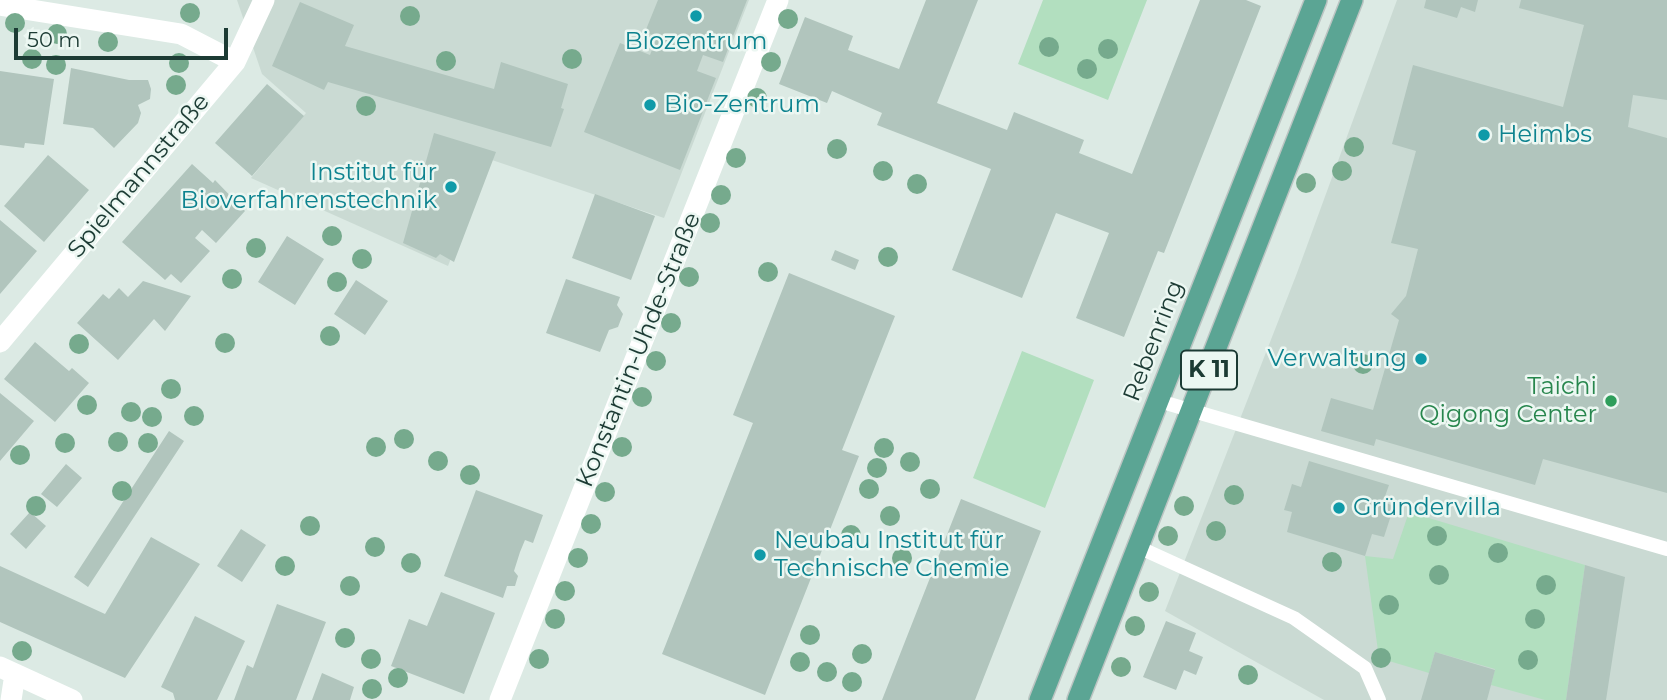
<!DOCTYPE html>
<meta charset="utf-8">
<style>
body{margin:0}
#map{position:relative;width:1667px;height:700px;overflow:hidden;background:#dceae4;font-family:Montserrat,sans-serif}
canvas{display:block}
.scale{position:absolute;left:14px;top:28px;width:214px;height:32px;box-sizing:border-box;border:4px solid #1c3b34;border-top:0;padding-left:9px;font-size:21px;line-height:24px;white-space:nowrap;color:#1c3b34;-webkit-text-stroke:5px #ecf7f2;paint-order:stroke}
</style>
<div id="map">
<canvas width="1667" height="700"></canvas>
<div class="scale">50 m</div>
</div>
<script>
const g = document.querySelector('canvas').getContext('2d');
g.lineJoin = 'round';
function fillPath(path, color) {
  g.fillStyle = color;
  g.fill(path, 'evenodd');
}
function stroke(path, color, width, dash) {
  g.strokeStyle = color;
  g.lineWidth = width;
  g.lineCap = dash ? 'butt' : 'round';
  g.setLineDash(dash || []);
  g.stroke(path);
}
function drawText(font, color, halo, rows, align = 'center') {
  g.font = font + ' Montserrat,sans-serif';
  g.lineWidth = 5;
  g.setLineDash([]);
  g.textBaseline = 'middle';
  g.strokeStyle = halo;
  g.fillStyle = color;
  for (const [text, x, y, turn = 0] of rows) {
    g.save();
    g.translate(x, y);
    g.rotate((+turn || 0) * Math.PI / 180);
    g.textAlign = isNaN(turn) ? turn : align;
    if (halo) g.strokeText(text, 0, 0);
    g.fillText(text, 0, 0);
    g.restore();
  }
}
fillPath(new Path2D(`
 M749,0L664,218L489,159L448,266L251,178L306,113L262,74L237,0Z
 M1397,0H1667V700H1324L1165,611L1297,273Z`), '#cadad3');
fillPath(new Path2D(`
 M1043,0H1147L1108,100L1018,64Z
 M1022,351L1094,380L1045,508L973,478Z
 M1409,512L1585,565L1566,700H1545L1491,685L1495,669L1435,652L1429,673L1379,658L1365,556L1393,559Z`), '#b2dfbf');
fillPath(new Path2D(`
 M658,0H747L723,62L703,55L697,71L716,78L680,170L584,132L620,43L650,55L657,37L645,32Z
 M926,0H978L937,103L1007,130L1014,112L1084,140L1079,153L1132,174L1200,0H1246L1261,6L1164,253L1158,251L1124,337L1076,318L1109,233L1056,213L1022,298L952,270L991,169L877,125L882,113L832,91L827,103L779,84L805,17L853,36L848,50L899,69Z
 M1426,0H1478L1475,12L1461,7L1457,18L1424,8Z
 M1521,0H1667V100L1633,95L1628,127L1667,138V493L1543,459L1535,485L1376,439L1374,446L1321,431L1331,398L1373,410L1399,320L1391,314L1406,296L1418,249L1391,243L1416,151L1392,144L1413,65L1563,107L1584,25L1519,8Z
 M300,2L354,25L345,46L494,89L501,62L568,84L561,108L564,109L551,147L328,82L324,90L272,66Z
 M71,68L129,80H148L151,89L150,99L138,105L141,113L138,123L114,148L93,128L63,124Z
 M0,71L54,79L44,145L25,143L24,148L0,145Z
 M267,84L304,116L252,176L215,143Z
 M434,133L496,152L454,262L440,254L436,258L403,243Z
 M48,155L89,190L44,242L4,206Z
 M192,164L213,183L215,180L245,211L216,243L202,230L195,238L210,251L181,283L171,274L165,280L122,242Z
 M595,194L655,216L631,280L572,258Z
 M0,220L37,251L0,294Z
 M287,236L324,259L295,305L258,282Z
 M835,250L859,260L855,270L831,260Z
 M789,273L895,316L842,450L859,456L765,695L662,654L753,423L733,415Z
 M566,279L620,297L617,305L623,314L618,327L609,330L600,352L546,333Z
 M356,280L388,301L365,335L334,314Z
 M143,281L191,296L165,331L154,319L118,360L77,323L103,294L109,299L119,288L128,297Z
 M35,342L69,371L72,368L89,383L55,422L4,379Z
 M0,393L34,421L0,461Z
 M169,431L184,441L88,587L74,577Z
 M1309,461L1389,485L1383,502L1394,506L1384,537L1372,534L1365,556L1287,532L1292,512L1284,510L1292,484L1301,487Z
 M66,464L82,478L57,507L41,494Z
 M476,490L543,515L533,543L525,540L520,552L514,571L518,576L515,586H507L503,598L444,576Z
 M961,499L1041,531L975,700H882Z
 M30,512L46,526L26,549L10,534Z
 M241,529L266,545L242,582L217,566Z
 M151,537L200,564L125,678L0,622V566L105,614Z
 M1585,565L1625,577L1606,700H1566Z
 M441,592L495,613L464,694L391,666L409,619L427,626Z
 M277,604L326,622L296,700H234L247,665L253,668Z
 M195,616L245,641L217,700H175L173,693L161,687Z
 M1166,621L1196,633L1189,651L1203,657L1196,675L1184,670L1176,690L1143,677Z
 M1435,652L1495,670L1487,700H1421Z
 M322,673L354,687L350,700H312Z`), '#b1c5bd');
const primary = new Path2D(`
 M1040,700L1316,0
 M1078,700L1352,0`);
stroke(primary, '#bbc4c2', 24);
stroke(new Path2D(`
 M1159,401L1667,549
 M1138,547L1294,618L1365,668L1379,700`), '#fff', 14);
stroke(new Path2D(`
 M0,5L181,34L235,62
 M0,342L235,62L264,0
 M0,667L72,700
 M11,700L15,674
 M500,700L778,0`), '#fff', 21);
stroke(primary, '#5ba594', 21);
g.fillStyle = '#76aa8d';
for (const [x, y] of [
 [190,13],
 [410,16],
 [788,19],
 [15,23],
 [57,34],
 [108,42],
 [1049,47],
 [1108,49],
 [32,59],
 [572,59],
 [446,61],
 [771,62],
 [179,63],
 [56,65],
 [1087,69],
 [176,85],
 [757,98],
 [366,106],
 [1354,147],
 [837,149],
 [736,158],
 [883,171],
 [1342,171],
 [1306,183],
 [917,184],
 [721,195],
 [710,223],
 [332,236],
 [256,248],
 [888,257],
 [362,259],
 [768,272],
 [689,277],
 [232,279],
 [337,282],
 [671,323],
 [330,336],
 [225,343],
 [79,344],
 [656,361],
 [1363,364],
 [171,389],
 [642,397],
 [87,405],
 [131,412],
 [194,416],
 [152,417],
 [404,439],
 [118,442],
 [65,443],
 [148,443],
 [376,447],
 [622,447],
 [884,448],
 [20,455],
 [438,461],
 [910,462],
 [877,468],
 [470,475],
 [869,489],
 [930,489],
 [122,491],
 [605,492],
 [1234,495],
 [36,506],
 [1184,506],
 [890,516],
 [591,524],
 [310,526],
 [1216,531],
 [851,535],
 [1168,536],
 [1437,536],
 [375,547],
 [1498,553],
 [578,558],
 [902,558],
 [1332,562],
 [411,563],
 [285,566],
 [1439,575],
 [1546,585],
 [350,586],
 [565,591],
 [1149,592],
 [1389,605],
 [555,619],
 [1535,619],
 [1135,626],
 [810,635],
 [345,638],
 [22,651],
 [862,654],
 [1381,658],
 [371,659],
 [539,659],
 [1528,660],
 [800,662],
 [1121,667],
 [827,672],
 [1248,675],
 [398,678],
 [852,682],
 [372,689]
]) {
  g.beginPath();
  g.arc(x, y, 10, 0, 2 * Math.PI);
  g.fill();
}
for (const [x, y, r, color] of [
 [696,16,7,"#0f9aa8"],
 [650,105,7,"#0f9aa8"],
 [1484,135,7,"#0f9aa8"],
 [451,187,7,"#0f9aa8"],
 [1421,359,7,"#0f9aa8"],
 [1611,401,7,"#2e9e5b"],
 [1339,508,7,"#0f9aa8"],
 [760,555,7,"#0f9aa8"]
]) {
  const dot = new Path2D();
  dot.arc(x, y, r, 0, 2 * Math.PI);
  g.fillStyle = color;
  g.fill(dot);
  stroke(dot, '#ecf7f2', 2.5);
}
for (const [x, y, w] of [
 [1209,370,56]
]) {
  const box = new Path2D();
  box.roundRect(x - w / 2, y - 19.5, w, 39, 5);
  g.fillStyle = '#ecf7f2';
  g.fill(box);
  stroke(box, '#1c3b34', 2);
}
drawText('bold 23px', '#1c3b34', null, [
 ["K 11",1209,370]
]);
drawText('24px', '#0d838f', '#ecf7f2', [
 ["Biozentrum",696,42,"center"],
 ["Bio-Zentrum",664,105],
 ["Heimbs",1498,135],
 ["Institut für",437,173,"right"],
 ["Bioverfahrenstechnik",437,201,"right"],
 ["Verwaltung",1407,359,"right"],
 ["Gründervilla",1353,508],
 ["Neubau Institut für",774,541],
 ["Technische Chemie",774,569]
], 'left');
drawText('24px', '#1c3b34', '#ecf7f2', [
 ["Spielmannstraße",139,176,-50],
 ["Rebenring",1154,341,-69],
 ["Konstantin-Uhde-Straße",639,350,-68]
]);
drawText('24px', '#27864d', '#ecf7f2', [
 ["Taichi",1597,387],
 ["Qigong Center",1597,415]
], 'right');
</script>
